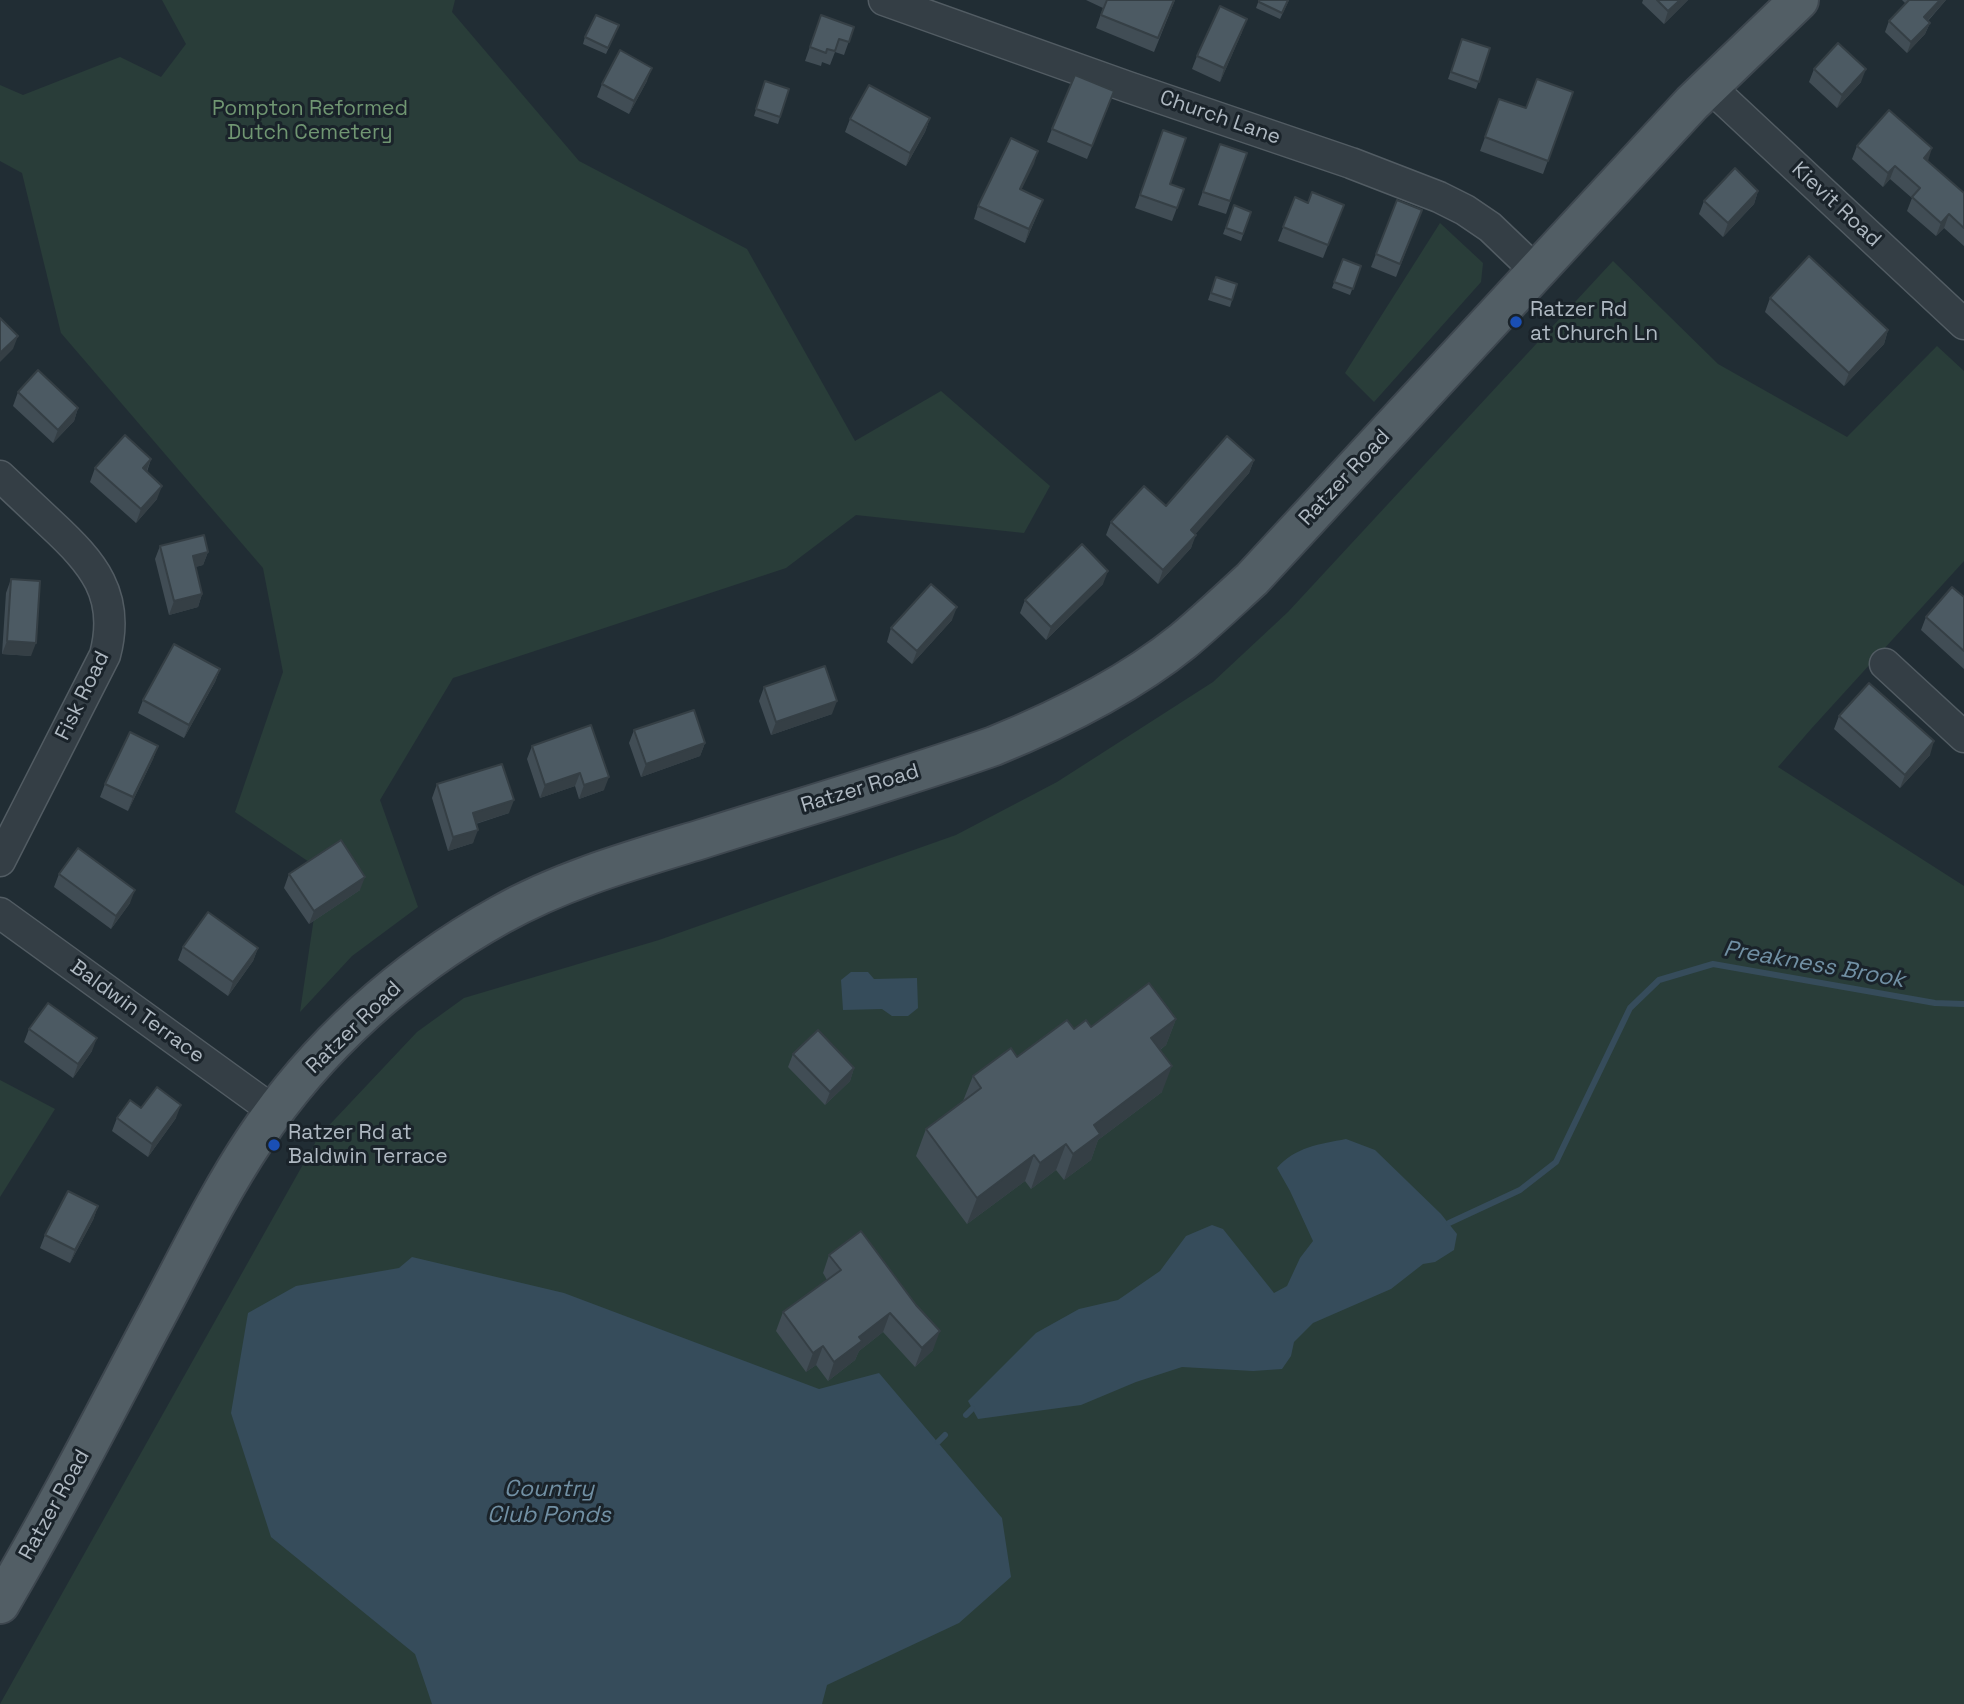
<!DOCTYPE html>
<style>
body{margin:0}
canvas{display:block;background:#212d34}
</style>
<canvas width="1964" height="1704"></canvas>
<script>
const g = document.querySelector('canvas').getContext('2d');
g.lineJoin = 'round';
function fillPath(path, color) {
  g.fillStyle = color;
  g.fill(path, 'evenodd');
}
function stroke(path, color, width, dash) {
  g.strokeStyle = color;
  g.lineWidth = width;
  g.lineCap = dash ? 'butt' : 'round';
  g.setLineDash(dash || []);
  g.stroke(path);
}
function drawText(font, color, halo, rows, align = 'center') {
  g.font = font + ' "Space Grotesk",sans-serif';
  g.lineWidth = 6;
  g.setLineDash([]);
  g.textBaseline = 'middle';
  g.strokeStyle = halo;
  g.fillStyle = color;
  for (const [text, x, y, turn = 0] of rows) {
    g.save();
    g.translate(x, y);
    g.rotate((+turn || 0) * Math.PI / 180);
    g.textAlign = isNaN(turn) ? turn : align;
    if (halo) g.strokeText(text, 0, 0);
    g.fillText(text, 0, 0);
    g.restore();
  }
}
fillPath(new Path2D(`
 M162,0H455L452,12L579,161L747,249L855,441L941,391L1050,486L1024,533L856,515L786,568L453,678L380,800L418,907L352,956L300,1012L321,870L235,812L283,672L263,568L61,333L22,173L0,161V85L23,95L120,57L161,77L186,44Z
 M1440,223L1483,263L1481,282L1374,402L1345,373Z
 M1613,261L1718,364L1847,437L1937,346L1964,371V561L1811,729L1778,767L1964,886V1704H0L319,1136L417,1032L464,998L659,940L956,835L1057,782L1213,682L1288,612Z
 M0,1080L55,1109L0,1197Z`), '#293d39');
fillPath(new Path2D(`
 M851,972H868L874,979L917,978L918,1008L908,1016H892L882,1009L843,1010L841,980Z
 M1346,1139L1375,1150L1441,1214L1457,1234L1454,1250L1435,1262L1423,1264L1391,1289L1313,1323L1294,1342L1291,1356L1282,1369L1253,1371L1182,1367L1136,1382L1081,1405L978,1419L968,1401L1036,1333L1079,1309L1118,1300L1160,1271L1186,1236L1212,1225L1223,1229L1274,1293L1287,1286L1300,1258L1313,1241L1290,1191L1277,1168C1295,1147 1320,1144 1346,1139Z
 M412,1257L564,1293L819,1389L879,1373L1002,1518L1011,1577L959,1623L827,1685L822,1704H432L415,1654L271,1537L231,1413L248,1313L296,1286L399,1268Z`), '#364c5b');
stroke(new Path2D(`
 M1449,1223L1520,1190L1556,1162L1630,1008L1659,980L1713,964L1935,1003L1964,1004
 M966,1415L972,1409
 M938,1442L945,1435`), '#364c5b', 6);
const minor = new Path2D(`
 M884,0L1128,87L1351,163L1439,197L1465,210L1490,227L1536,271
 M1709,86L1964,324
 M0,476C17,492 34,508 51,524C93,563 121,595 105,655L0,861
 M1885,664L1964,737
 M0,913L275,1112`);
const major = new Path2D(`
 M0,1604C53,1514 101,1421 150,1328C184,1265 215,1199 255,1139C316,1047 403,969 500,915C562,880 633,860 702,839C799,808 898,780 994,746C1058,720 1130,684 1183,641C1207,621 1229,600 1252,579L1692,103L1799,0`);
stroke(minor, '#525c63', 33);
stroke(major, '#3e474f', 42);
stroke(minor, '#343e45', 30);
stroke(major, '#525e65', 38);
fillPath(new Path2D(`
 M1086,0H1175L1154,52L1096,28L1103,8Z
 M1259,0H1289L1280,19L1256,8Z
 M1643,0H1688L1664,24L1642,3Z
 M1902,0H1946L1928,21L1930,23L1925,34L1907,53L1885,32L1889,21L1906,4Z
 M821,15L854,27L844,55L835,52L830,65L822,62L821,66L805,61Z
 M616,32L606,54L583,44L585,37Z
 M1242,32L1220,82L1192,69L1197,56Z
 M1462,39L1490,48L1476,89L1448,79Z
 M1814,69L1861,82L1837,108L1809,82Z
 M647,81L629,114L597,97L602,84Z
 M765,81L789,89L778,124L754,116Z
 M1573,92L1543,174L1480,151L1499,99L1526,108Z
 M1109,105L1087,159L1047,142L1052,129Z
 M930,118L925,132L906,166L845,132L850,119Z
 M1163,130L1170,184L1184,189L1172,221L1135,208Z
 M1220,144L1247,153L1226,214L1198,205Z
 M1857,146L1928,161L1964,193V246L1944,228L1936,236L1907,211L1912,198L1890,179L1883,187L1852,159Z
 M1038,151L1021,190L1043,200L1038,213L1025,243L974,219L978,206Z
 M1758,191L1754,204L1723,237L1699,214L1704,201Z
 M1295,197L1308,203L1344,205L1323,258L1278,241Z
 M1397,200L1422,210L1396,277L1371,267Z
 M1234,205L1251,212L1241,241L1223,234Z
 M1343,259L1361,266L1350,295L1332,288Z
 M1216,277L1237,284L1230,307L1208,300Z
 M1770,298L1888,330L1884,344L1844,386L1765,312Z
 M18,392L78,408L74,421L53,443L13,406Z
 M151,459L147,472L157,499L136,523L90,482L95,468Z
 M1254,460L1249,473L1195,534L1191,548L1158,584L1106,535L1111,522L1166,506Z
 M160,546L208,552L203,565L195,567L202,594L198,607L169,615L155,559Z
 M11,579L31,656L2,654L6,593Z
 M1103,584L1046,640L1020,613L1025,600Z
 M1964,597V669L1921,630L1926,617Z
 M952,620L912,664L887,642L891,628Z
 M220,669L215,682L184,738L138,713L143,700Z
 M764,687L832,714L771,735L759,701Z
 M1839,716L1930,755L1900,788L1834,729Z
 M591,725L604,790L579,799L575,786L540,798L527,759L532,746Z
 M634,730L705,743L700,756L641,777L629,743Z
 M158,746L153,759L128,811L100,797L105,784Z
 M437,784L509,813L476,824L473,843L448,851L432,798Z
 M59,874L130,903L111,929L54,887Z
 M289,874L360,890L309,924L284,888Z
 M183,947L258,948L253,961L228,996L178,960Z
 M1176,1019L1166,1045L1160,1050L1162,1092L1098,1140L1091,1160L1064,1180L1056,1170L1031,1189L1025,1181L967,1224L916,1156L926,1129L963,1101L973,1076L1017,1057L1074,1029Z
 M29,1029L92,1051L73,1078L24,1042Z
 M793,1054L854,1068L850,1081L825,1105L788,1067Z
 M141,1108L176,1118L148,1157L112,1131L117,1118Z
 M98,1206L93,1220L70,1263L40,1248L45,1235Z
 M829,1255L933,1350L915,1367L883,1332L859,1351L855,1360L828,1381L816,1365L806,1372L776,1331L783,1312L827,1280L823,1273Z`), '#414d55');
fillPath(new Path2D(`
 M1680,0H1688L1664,24L1668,11Z
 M1940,0H1946L1920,29L1924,17Z
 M1247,19L1242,32L1220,82L1224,68Z
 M1930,23L1925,34L1907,53L1911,42Z
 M652,68L647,81L629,114L634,101Z
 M1866,69L1861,82L1837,108L1842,95Z
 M930,118L925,132L906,166L910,153Z
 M1932,148L1928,161L1924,158Z
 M1038,151L1034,164L1015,203L1020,189Z
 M1895,166L1890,179L1883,187L1888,173Z
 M1758,191L1754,204L1723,237L1728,223Z
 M1043,200L1038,213L1025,243L1029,229Z
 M1949,214L1944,228L1936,236L1941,223Z
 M1888,330L1884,344L1844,386L1849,373Z
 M18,336L13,349L0,362V353Z
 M78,408L74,421L53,443L58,430Z
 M151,459L146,472L143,468Z
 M1254,460L1249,473L1187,544L1191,530Z
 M162,486L157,499L136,523L141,509Z
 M1196,535L1191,548L1158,584L1163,570Z
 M208,552L203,565L188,569L193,556Z
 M1108,571L1103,584L1046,640L1051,627Z
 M202,594L198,607L169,615L174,601Z
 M957,607L952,620L912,664L917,651Z
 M7,641L36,643L31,656L2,654Z
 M220,669L215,682L184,738L189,725Z
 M837,701L832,714L771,735L776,722Z
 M1934,741L1930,755L1900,788L1905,775Z
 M705,743L700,756L641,777L646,764Z
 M158,746L153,759L128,811L133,797Z
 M580,773L575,786L540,798L545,785Z
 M609,777L604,790L579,799L584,785Z
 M514,800L509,813L468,826L473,813Z
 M478,830L473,843L448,851L453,837Z
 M365,877L360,890L309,924L314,911Z
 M135,890L130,903L111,929L116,916Z
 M258,948L253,961L228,996L233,982Z
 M1176,1019L1166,1045L1141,1064L1151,1038Z
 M97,1038L92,1051L73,1078L78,1064Z
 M1172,1066L1162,1092L1098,1140L1091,1160L1064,1180L1073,1154L1094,1125Z
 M854,1068L850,1081L825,1105L830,1092Z
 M181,1105L176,1118L148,1157L152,1144Z
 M1066,1144L1056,1170L1031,1189L1040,1163Z
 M1034,1155L1025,1181L967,1224L977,1198Z
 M98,1206L93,1220L70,1263L75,1250Z
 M890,1313L883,1332L859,1351L855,1360L828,1381L834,1362L859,1337Z
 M940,1331L933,1350L915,1367L922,1348Z
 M823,1346L816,1365L806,1372L813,1353Z`), '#353f45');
const building = new Path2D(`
 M1107,0H1174L1158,38L1101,15Z
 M1259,0H1288L1282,13L1259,2Z
 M1657,0H1680L1668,11Z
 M1909,0H1940L1924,17L1930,23L1911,42L1889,21Z
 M1220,6L1247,19L1224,68L1197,56Z
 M596,15L619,25L608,48L585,37Z
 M821,15L854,27L849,42L839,39L835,51L827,49L826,53L810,47Z
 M1462,39L1490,48L1479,82L1451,72Z
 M1838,43L1866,69L1842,95L1814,69Z
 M620,50L652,68L634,101L602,84Z
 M1075,75L1114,91L1092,146L1052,129Z
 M1537,79L1573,92L1548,161L1485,137L1499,99L1526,108Z
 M765,81L789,89L780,117L756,109Z
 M869,85L930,118L910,153L850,119Z
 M1889,110L1932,148L1924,158L1964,193V228L1949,214L1941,223L1912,197L1920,188L1895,166L1888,173L1857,146Z
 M1163,130L1186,138L1170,184L1184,189L1177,208L1140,195Z
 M1011,138L1038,151L1020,189L1043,200L1029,229L978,206Z
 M1220,144L1247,153L1230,201L1203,192Z
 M1735,168L1758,191L1728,223L1704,201Z
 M1312,192L1344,205L1328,245L1283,227L1295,197L1308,203Z
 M1397,200L1422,210L1400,264L1376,254Z
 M1234,205L1251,212L1243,234L1226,228Z
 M1809,256L1888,330L1849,373L1770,298Z
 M1343,259L1361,266L1353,289L1334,282Z
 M1216,277L1237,284L1232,300L1211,293Z
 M0,318L18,336L0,353Z
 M38,370L78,408L58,430L18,392Z
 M125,435L151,459L143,468L162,486L141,509L95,468Z
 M1227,436L1254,460L1191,530L1196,535L1163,570L1111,522L1144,486L1166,506Z
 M204,535L208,552L193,556L202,594L174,601L160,546Z
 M1082,544L1108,571L1051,627L1025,600Z
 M11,579L40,581L36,643L7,641Z
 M931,584L957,607L917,651L891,628Z
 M1952,587L1964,597V651L1926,617Z
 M174,644L220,669L189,725L143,700Z
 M825,666L837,701L776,722L764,687Z
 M1869,683L1934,741L1905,775L1839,716Z
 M694,710L705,743L646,764L634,730Z
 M591,725L609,777L584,785L580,773L545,785L532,746Z
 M130,732L158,746L133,797L105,784Z
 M502,764L514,800L473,813L478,830L453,837L437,784Z
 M341,840L365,877L314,911L289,874Z
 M78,848L135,890L116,916L59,874Z
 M208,912L258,948L233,982L183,947Z
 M1149,983L1176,1019L1151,1038L1172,1066L1094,1125L1100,1134L1073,1154L1066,1144L1040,1163L1034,1155L977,1198L926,1129L981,1088L973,1076L1011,1048L1017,1057L1067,1020L1074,1029L1086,1020L1091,1027Z
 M48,1003L97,1038L78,1064L29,1029Z
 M818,1030L854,1068L830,1092L793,1054Z
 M157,1087L181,1105L152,1144L117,1118L130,1100L141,1108Z
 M68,1191L98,1206L75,1250L45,1235Z
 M861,1231L916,1305L940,1331L922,1348L890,1313L859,1337L862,1341L834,1362L823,1346L813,1353L783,1312L841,1270L829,1255Z`);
fillPath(building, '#4c5a63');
stroke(building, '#353f45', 2);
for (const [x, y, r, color] of [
 [1516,322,7,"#1a4fb4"],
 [274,1145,7,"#1a4fb4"]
]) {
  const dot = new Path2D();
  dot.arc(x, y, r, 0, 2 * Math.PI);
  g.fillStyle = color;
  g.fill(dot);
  stroke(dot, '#1a232a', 2.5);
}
drawText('21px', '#709672', '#1a232a', [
 ["Pompton Reformed",310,109],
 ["Dutch Cemetery",310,133]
]);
drawText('21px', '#afb9c2', '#1a232a', [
 ["Church Lane",1220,118,19],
 ["Kievit Road",1836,205,43],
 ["Ratzer Road",1345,478,-47],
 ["Fisk Road",83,696,-64],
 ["Ratzer Road",860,789,-17],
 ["Baldwin Terrace",137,1012,36],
 ["Ratzer Road",354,1028,-44],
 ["Ratzer Road",55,1505,-61]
]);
drawText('21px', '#afb9c2', '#1a232a', [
 ["Ratzer Rd",1530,310],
 ["at Church Ln",1530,334],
 ["Ratzer Rd at",288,1133],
 ["Baldwin Terrace",288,1157]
], 'left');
drawText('italic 23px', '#7190a4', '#1a232a', [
 ["Preakness Brook",1814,965,10],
 ["Country",549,1490],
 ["Club Ponds",549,1516]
]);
</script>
